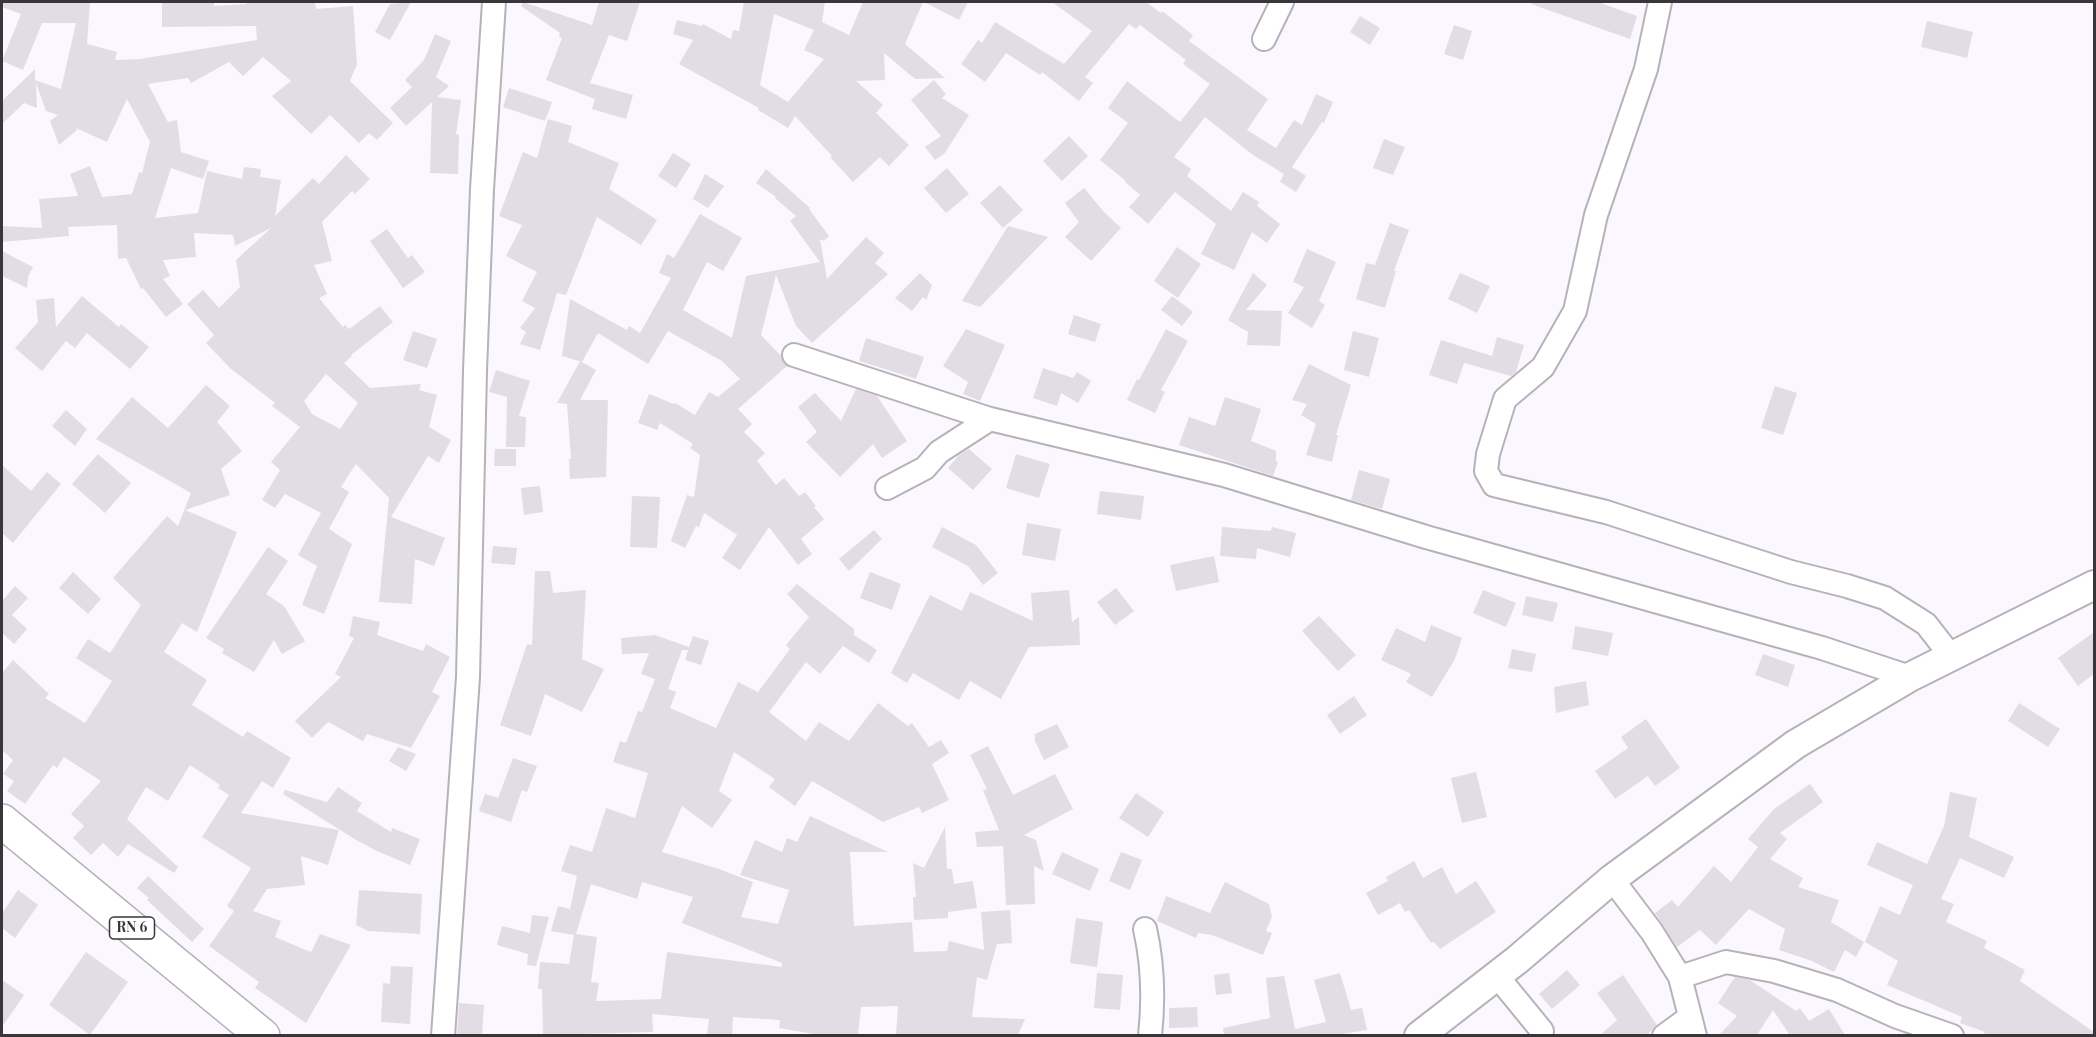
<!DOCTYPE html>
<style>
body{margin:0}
#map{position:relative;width:2096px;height:1037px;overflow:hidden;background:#fbf7ff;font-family:"Playfair Display",serif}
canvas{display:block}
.frame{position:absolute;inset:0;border:3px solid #383639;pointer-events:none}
</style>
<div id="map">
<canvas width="2096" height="1037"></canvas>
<div class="frame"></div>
</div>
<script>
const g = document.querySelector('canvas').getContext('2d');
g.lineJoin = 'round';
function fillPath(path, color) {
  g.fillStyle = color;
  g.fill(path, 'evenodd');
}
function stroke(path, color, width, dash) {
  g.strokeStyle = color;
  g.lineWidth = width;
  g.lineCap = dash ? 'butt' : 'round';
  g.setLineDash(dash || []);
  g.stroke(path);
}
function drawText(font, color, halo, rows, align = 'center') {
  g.font = font + ' "Playfair Display",serif';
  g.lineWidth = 5;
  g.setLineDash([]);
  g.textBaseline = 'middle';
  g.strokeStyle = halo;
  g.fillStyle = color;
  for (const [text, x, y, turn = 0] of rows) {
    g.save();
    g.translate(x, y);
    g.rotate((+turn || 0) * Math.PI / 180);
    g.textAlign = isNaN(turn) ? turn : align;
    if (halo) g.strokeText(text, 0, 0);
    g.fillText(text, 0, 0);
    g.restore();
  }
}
fillPath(new Path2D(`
 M2,2H90L87,44L117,52L115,60L140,59L257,40L256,26L162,27V2H214V6L246,4V2H315L316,9L353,6L357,64L350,81L393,123L377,140L369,133L359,143L330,115L311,134L272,96L291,81L263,57L243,76L229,62L191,83L188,78L148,84L168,122L177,120L181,152L209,161L203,179L171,168L155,218L198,213L207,171L242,179L244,167L261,169L260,177L281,180L275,216L313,178L319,184L346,155L370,179L355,194L352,191L322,222L332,261L314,265L327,294L319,298L343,327L345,325L349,329L380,306L393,322L351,355L352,356L344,363L370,388L421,384L419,390L437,395L429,427L451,440L439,463L428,456L391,517L445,538L434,566L415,559L412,604L379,602L389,498L356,464L341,487L349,492L329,529L352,544L324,614L302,605L317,566L298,555L321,513L285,494L275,508L262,500L280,470L271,462L300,427L272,406L275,403L230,368L206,343L214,335L187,304L203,290L219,308L240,287L236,260L271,228L235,246L233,235L194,233L196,257L163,260L170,276L163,279L183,304L166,317L143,288L141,289L126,258L118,259L117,225L68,227L69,236L2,242V226L42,228L39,199L78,196L70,174L90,166L102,197L132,194L139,172L142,173L150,142L127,99L107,142L76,128L77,130L59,145L50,121L58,115L46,111L36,83L37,108L24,103L2,124V101L35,69V80L61,89L76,23H42L23,70L2,61L21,14L2,7ZM326,374L358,403L340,429L312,414L304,401Z
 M411,2L390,40L375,32L390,4Z
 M523,2L592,25L599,2H640L627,41L609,35L590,83L633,95L626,119L592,109L595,99L546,80L562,38L559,37L560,33L521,6Z
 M744,2H825L822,22L849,35L863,2H923L905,44L945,78L915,79L884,53L885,80L856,81L883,105L876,113L909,145L889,166L880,157L853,182L830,157L832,156L795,116L788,128L758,110L759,108L679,64L693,40L673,34L677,20L702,26L703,24L731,39L733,30L739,31ZM774,14L814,30L804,50L824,59L788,102L760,85Z
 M924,2H968L959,20Z
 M1052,2H1146L1161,13L1162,11L1193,35L1189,41L1268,99L1247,130L1276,148L1294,120L1302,125L1316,94L1333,102L1324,123L1322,122L1292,167L1306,176L1296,192L1280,182L1284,174L1253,155L1205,117L1174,157L1191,169L1187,176L1231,211L1243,192L1259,202L1257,206L1280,224L1267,243L1252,232L1234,270L1201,254L1216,224L1175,192L1148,224L1129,207L1140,195L1125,182L1126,181L1100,160L1128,123L1108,108L1127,81L1180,122L1210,84L1183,64L1186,60L1140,25L1136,29L1129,24L1085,77L1093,83L1079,101L1042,72L1040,75L1006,53L985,82L961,64L978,40L982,43L995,22L1064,64L1092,31Z
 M1532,2H1598L1637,16L1630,39L1531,4Z
 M1360,16L1380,28L1370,45L1350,32Z
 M1927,21L1973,32L1967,58L1921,47Z
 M1454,25L1472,31L1463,60L1444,54Z
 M435,34L451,41L436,77L449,86L437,97L461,100L456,134L459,135L458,174L430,173L432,102L406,126L390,108L412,87L405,80L424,60Z
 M934,80L946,94L942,98L969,115L945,153L935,160L925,147L941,136L911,100Z
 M509,88L552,102L545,121L503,107Z
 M548,119L572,126L568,142L619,163L609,189L657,220L641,245L597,217L566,295L557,293L540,350L520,344L526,332L520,328L535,308L522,301L537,272L506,256L522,225L499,216L523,152L537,158Z
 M1069,136L1088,156L1062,181L1043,161Z
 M1384,139L1405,147L1393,175L1373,168Z
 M673,153L691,164L676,188L658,176Z
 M947,168L969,194L946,213L924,188Z
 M766,169L810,208L809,209L829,236L824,241L820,239L827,279L866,237L884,253L875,263L888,274L812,343L796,326L776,275L761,335L781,356L784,364L787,366L738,409L752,424L744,432L765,453L757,461L776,485L784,478L799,496L805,492L816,506L814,507L824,519L801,539L812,554L798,565L769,527L740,570L722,558L737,535L704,513L699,527L696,526L685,548L671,541L687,495L694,497L700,455L690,448L693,444L660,423L657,430L638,423L649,394L674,404L675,403L695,415L709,392L718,397L740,379L722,361L668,331L648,364L598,333L582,362L562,356L570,299L627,330L629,326L640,333L671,278L659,273L667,254L674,258L700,214L742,238L723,271L707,262L683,310L732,338L746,276L820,262L790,221L796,216L775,198L776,197L756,183Z
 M705,174L724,186L708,208L693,199Z
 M1000,185L1023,210L1003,228L980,203Z
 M1084,188L1104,212L1121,228L1091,261L1065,237L1079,222L1065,203Z
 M1390,223L1409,230L1394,271H1396L1385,308L1356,299L1366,263L1375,265Z
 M1008,226L1048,237L980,307L962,301Z
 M387,229L408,258L412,255L425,272L403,288L370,241Z
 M1177,247L1201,264L1178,298L1154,281Z
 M1307,249L1336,262L1319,301L1325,305L1312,328L1288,313L1304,287L1293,282Z
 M2,251L33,267L28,277L27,288L2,276Z
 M920,273L932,285L926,300L923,297L912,311L895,298Z
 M1253,273L1267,285L1246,310L1282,311L1280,346L1247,345L1248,332L1228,320Z
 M1460,273L1490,286L1477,313L1448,299Z
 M82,296L119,327L121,324L149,347L130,369L87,333L75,348L66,341L42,371L15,348L38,322L36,300L54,298L56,327Z
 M1172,296L1193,312L1182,326L1161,310Z
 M1074,315L1101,324L1095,342L1068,334Z
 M966,329L1005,345L980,401L963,394L968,382L943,366Z
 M1166,329L1188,341L1161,390L1165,392L1155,413L1127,400L1137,379L1139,380Z
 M413,331L437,339L427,368L403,360Z
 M1353,331L1379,338L1369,377L1344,370Z
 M1497,337L1524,345L1516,372L1511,376L1464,363L1457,384L1429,375L1441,340L1492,356Z
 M866,338L924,357L916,379L859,361Z
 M580,361L596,370L580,400H608L606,477L570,479L569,459H571L567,404L557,403Z
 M1309,364L1351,385L1336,435H1338L1332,462L1306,455L1316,424L1301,415L1307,404L1292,400Z
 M1043,368L1073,378L1077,372L1091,381L1078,403L1061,393L1057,406L1033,398Z
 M496,370L530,381L519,416L526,417L525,447H506L507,397L489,392Z
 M206,385L230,406L217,422L242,451L221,469L230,495L185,510L237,532L197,632L182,623L164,652L207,680L192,705L243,737L247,731L291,758L273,788L262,781L241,813L339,830L328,865L301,856L305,885L267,889L253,911L281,921L275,937L311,952L320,934L351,945L306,1023L255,988L259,982L209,946L234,911L227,906L251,868L202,837L229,795L218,788L220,785L190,765L168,801L146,787L127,819L178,867L174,873L128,844L118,857L103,843L91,855L73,838L84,826L71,814L101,781L64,757L57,768L53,765L25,804L7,791L14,781L3,774L13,760L2,750V673L13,660L49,694L45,698L85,723L112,681L76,658L88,639L110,653L141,605L113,578L167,516L178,526L191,493L96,439L132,397L168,428Z
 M1775,386L1797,393L1783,435L1761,428Z
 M856,389L877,396L907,441L882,458L873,444L840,477L806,442L817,432L798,407L815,393L841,421Z
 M1225,397L1261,409L1251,441L1276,451V461L1278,462L1273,476L1179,445L1189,417L1215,426Z
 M66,410L87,429L75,446L52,426Z
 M495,449H516V466H494Z
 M969,449L992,469L973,490L948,468L959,455Z
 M98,454L131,483L105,513L72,484Z
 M1016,454L1050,464L1039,498L1006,488Z
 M2,465L31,491L47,472L61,484L13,543L2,533Z
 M1359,470L1390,479L1382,509L1351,500Z
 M540,486L543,512L524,515L521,488Z
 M1100,491L1144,496L1141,520L1097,514Z
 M632,496L660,497L657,548L630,547Z
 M1027,523L1061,529L1055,561L1022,555Z
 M942,527L976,545L998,573L983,585L968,566L932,547Z
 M1222,527L1271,531L1272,527L1296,533L1290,557L1257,548L1256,559L1220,556Z
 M874,530L882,539L849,571L839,559Z
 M493,546L517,548L515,565L491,563Z
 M268,547L288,561L266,594L284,606L305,641L282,654L274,640L254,672L222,653L224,649L206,638Z
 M1214,556L1219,582L1176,591L1170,565Z
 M535,571H550L553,593L586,590L582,659L604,669L582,712L545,694L531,736L500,725L527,644L532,645Z
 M73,572L101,599L88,614L59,588Z
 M870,572L901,584L892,610L860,598Z
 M797,584L854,629V635L877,650L869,663L843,646L820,674L806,662L769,712L806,741L819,722L849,741L878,703L908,726L912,723L929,747L941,740L949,753L932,764L949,800L922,813L919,807L883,822L812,781L795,806L769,787L775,779L734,752L719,791L732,800L712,828L682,806L662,852L719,869L753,882L741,917L778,924L789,890L740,875L755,840L782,852L787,838L797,842L810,816L888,852H850L854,926L912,922L914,952L947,951L949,941L984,950L981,912L1010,910L1012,943L997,944L987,980L977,977L972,1017L1025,1019L1018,1035H896L898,1006L861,1007L858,1035H820L779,1028L780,1020L733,1017L732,1035H707L709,1019L652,1014L653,1032L543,1035L542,989H538L540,962L569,964L574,935L551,931L558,906L570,909L577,876L561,871L570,845L592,852L606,808L635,818L648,773L613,762L620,741L626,743L638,711L642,712L655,679L641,674L649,653L622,654L621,638L655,635L689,647L693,636L709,641L701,665L685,660L688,650H682L668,689L676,692L670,708L716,728L738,682L758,692L790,649L786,645L809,617L787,594ZM642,882L693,897L682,923L782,963V967L667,952L661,999L596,1001L599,983L591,982L597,937L576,934L591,884L637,899Z
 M15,586L28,598L12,615L27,629L14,644L2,633V601Z
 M1116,588L1134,611L1115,625L1097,602Z
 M1069,590L1072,622L1079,617L1080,645L1029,647L1001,699L970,681L959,700L913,673L907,683L891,673L930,595L962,611L970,592L1033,621L1031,593Z
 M1483,590L1516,603L1506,627L1473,613Z
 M1526,596L1558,603L1553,622L1522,615Z
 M353,616L380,622L377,635L423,651L426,644L450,657L432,692L440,696L411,748L367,734L363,741L328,722L312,738L295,721L341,677L335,674L354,638L349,636Z
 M1319,616L1356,655L1338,671L1302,631Z
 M1431,625L1462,638L1455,659L1432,697L1406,682L1411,674L1381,660L1396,628L1425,642Z
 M1575,626L1613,633L1608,656L1572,649Z
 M2094,632V674L2078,686L2058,658Z
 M1512,649L1536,654L1532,672L1508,668Z
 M1763,654L1795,665L1788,687L1755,675Z
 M1586,681L1589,705L1556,713L1554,687Z
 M1354,696L1367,715L1340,734L1327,715Z
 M2019,703L2060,729L2048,747L2008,721Z
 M1646,719L1680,768L1655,786L1648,776L1615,799L1595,771L1628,748L1621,737Z
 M1057,724L1069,747L1044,760L1035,741V734Z
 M988,746L1013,795L1055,774L1073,809L1024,835L1036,840L1044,871L1034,866L1035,904L1006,905L1003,846L977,847L975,832L999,830L983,790L987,789L970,755Z
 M398,747L416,754L406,771L389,761Z
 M513,758L537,766L527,792L522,790L511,822L479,811L485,794L498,798Z
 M1476,772L1487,817L1462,823L1451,778Z
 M1810,784L1823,802L1780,833L1787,839L1770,859L1803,878L1798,887L1839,900L1831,922L1864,942L1856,957L1845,950L1834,972L1812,961L1779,950L1785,929L1749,909L1716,945L1700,930L1677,947L1655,913L1672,900L1678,907L1714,866L1731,882L1758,847L1748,839L1774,809Z
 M338,787L362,803L357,811L391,832L392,828L420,839L410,865L377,851L356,840L283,794L285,790L327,802Z
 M1950,792L1977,798L1969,837L2014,857L2004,878L1960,858L1941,899L1954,904L1946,922L1987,941L1984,948L2025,970L2020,981L2094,1032V1035H1983L1985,1032L1960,1023L1962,1017L1887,985L1898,961L1865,942L1880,906L1900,915L1913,885L1867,865L1877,842L1927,864L1944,826Z
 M1136,793L1164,812L1148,837L1119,818Z
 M945,827L947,869H952L954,884L973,881L977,908L948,912V918L914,920L913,897H916L913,863L924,868Z
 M1062,852L1099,869L1090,891L1052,874Z
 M1121,852L1142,860L1130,890L1109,881Z
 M1414,861L1423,878L1442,867L1456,894L1476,881L1496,912L1440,949L1434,942L1431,943L1409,910L1405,912L1400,903L1378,915L1366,893L1388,881L1386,877Z
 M148,876L204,929L192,942L147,900L149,898L137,888Z
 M1225,882L1269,904L1272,917L1266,931L1272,933L1263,955L1212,935L1198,933L1196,938L1157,921L1166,896L1210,913Z
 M18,890L38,905L15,938L2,928V913Z
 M359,890L422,894L420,934L368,931L356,925Z
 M532,915L549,917L536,966L527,965L528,954L497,945L502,926L530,933Z
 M1076,918L1103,922L1097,967L1070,963Z
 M86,952L128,982L90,1035L49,1005Z
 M391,966L413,967L410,1024L381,1022L383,983L390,984Z
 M1567,970L1580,985L1552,1009L1539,994Z
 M1097,973L1123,975L1120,1010L1094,1008Z
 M1229,973L1232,993L1216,995L1214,975Z
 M1340,973L1351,1010L1362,1008L1367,1030L1336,1035H1224L1223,1028L1270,1018L1266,978L1284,976L1295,1029L1326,1022L1314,980Z
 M1623,975L1657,1025L1647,1035H1600L1617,1020L1597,993Z
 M1735,977L1750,980L1796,1011L1800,1008L1809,1021L1829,1009L1845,1035H1786L1789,1034L1773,1010L1757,1035H1719L1737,1016L1718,1003Z
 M2,980L24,995L2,1027Z
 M459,1003L484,1005L482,1035H457Z
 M1197,1007L1198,1027L1169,1028V1008Z`), '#e2dde5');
const minor = new Path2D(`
 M1660,2L1646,69L1596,215L1575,311L1543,367L1505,399L1488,454L1486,471L1494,485L1606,512L1791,572L1847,586L1885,598L1926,624L1951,656
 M1264,39L1282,2
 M794,355L990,419L1224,475L1426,537L1822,648L1910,677
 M887,488L925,468L939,452L990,419
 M1612,879L1652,932L1680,977L1726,962L1774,971L1837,990L1895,1016L1952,1036
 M1145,929C1153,964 1154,999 1150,1036
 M1497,976L1542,1031
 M1680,977L1695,1036
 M443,1036L468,677L475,371L482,189L494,2
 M1664,1036L1690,1017`);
const tertiary = new Path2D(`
 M1419,1036L1517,960L1612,879L1796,744L1910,677L2094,585`);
const primary = new Path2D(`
 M2,821L263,1036`);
stroke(minor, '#b7b2ba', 26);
stroke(tertiary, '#b7b2ba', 32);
stroke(primary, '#b7b2ba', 36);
stroke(minor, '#fff', 22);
stroke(tertiary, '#fff', 28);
stroke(primary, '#fff', 33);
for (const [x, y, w] of [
 [132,928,45]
]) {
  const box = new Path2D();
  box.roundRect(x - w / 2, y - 11, w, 22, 4.5);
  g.fillStyle = '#fff';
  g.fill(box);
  stroke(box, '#383639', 1.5);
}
drawText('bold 14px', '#383639', null, [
 ["RN 6",132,928]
]);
</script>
